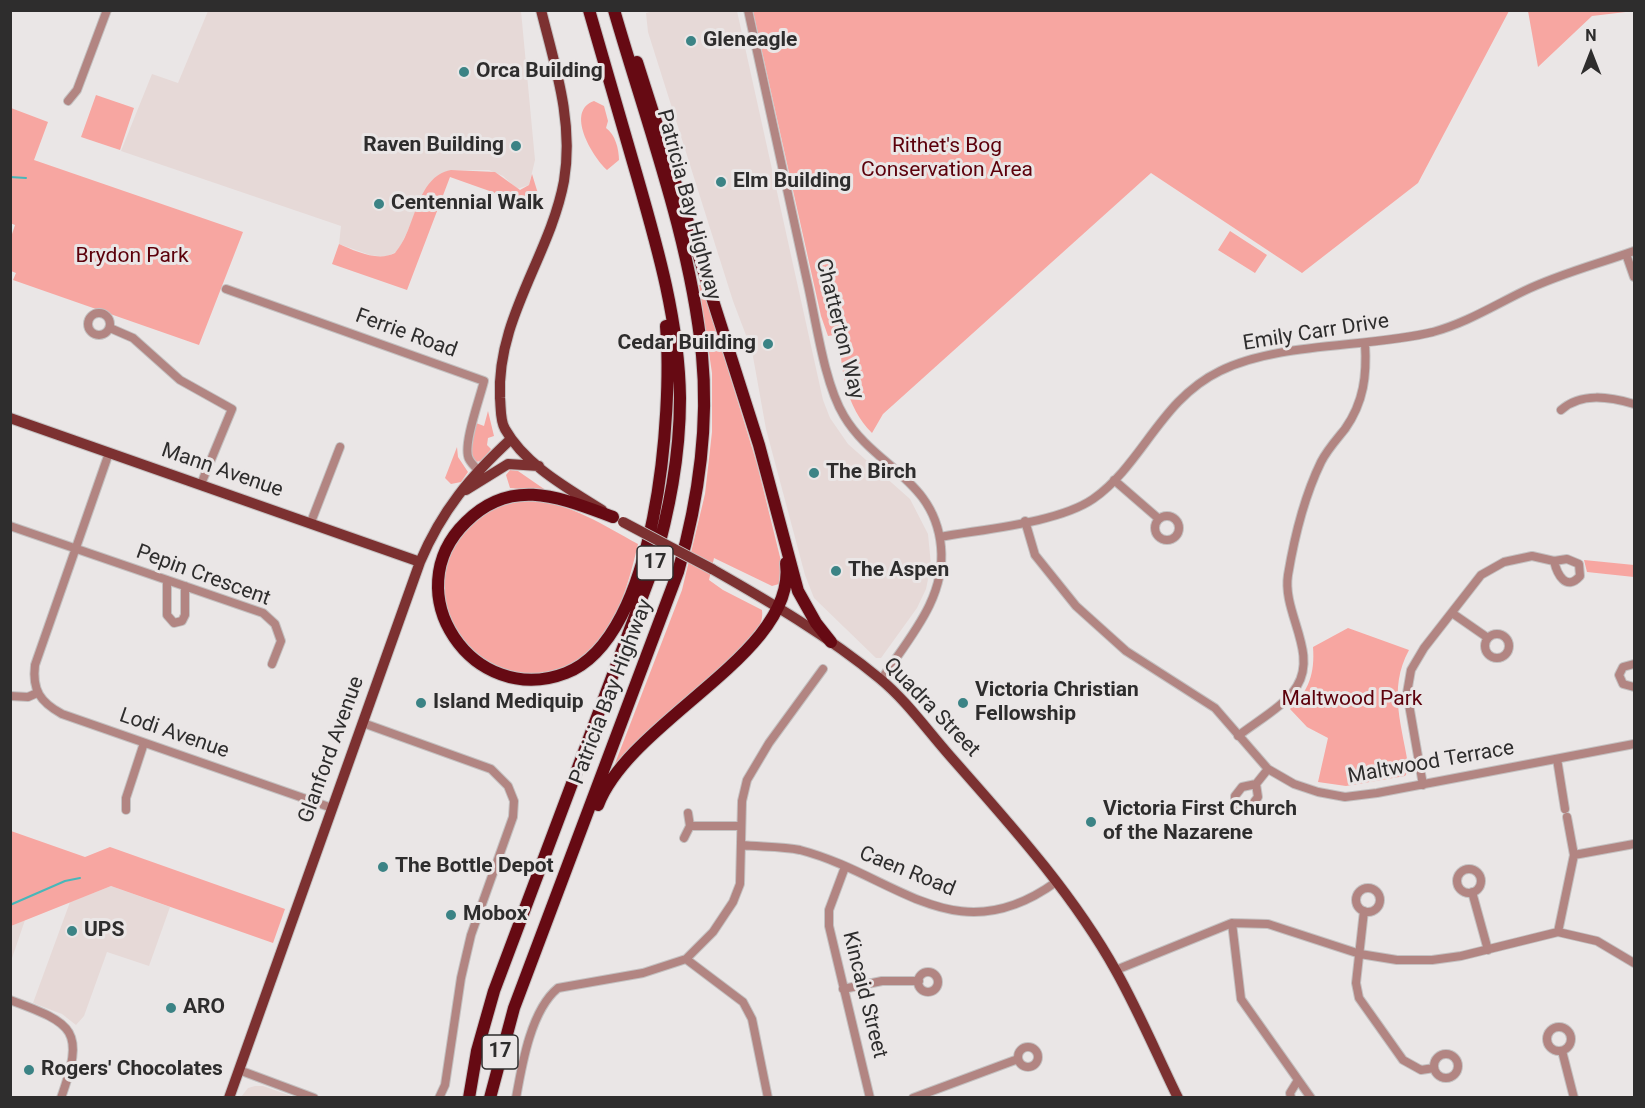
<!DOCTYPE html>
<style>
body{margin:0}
#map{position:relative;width:1645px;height:1108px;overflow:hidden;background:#eae6e6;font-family:Roboto,sans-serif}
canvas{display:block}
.frame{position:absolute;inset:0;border:12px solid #2e2d2d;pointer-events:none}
.north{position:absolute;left:1561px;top:24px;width:60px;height:60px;-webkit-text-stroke:4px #eae6e6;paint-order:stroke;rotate:0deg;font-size:16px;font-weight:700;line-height:24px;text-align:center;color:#2e2d2d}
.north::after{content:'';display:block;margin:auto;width:21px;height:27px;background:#2e2d2d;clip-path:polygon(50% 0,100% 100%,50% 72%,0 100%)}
</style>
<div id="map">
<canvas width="1645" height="1108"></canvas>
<div class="frame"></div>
<div class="north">N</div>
</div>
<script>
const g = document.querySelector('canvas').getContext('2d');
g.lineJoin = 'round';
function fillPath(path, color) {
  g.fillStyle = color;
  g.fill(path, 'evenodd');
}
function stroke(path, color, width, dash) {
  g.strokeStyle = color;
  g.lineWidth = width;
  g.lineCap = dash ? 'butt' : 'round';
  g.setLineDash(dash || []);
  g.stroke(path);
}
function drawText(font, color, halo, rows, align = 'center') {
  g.font = font + ' Roboto,sans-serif';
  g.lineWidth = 6;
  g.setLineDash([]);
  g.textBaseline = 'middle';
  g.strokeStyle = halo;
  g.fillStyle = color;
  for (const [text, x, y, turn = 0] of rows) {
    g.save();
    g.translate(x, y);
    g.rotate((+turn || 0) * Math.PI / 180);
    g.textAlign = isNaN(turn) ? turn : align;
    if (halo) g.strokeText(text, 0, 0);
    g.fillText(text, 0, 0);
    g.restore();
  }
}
fillPath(new Path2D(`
 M657,10L737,11L823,400L830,418L848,444L910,499L928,534L931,565L926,589L917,608L881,658H876L814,598L805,575L766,429L752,351L733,301L648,32L646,13Z
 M208,11H521L535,160L529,185L517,189L503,176L489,170H451L418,209L398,251L386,257L370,255L339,244L341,226L121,151L152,74L178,83Z
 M111,886L170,907L149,966L107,952L84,1016L76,1025L62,1014L33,1003L70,902Z
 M25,920L11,961V926Z
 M255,1086H263L294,1097H241L248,1088Z`), '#e6d9d7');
fillPath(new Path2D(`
 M753,11V10L1509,11L1418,183L1302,273L1151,173L883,414L872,433C846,407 840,369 840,334L828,336L821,316Z
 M1528,11L1634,10V11L1592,16L1538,67Z
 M96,95L134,108L120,150L81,137Z
 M594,101L604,106L608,121L606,128C615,134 619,149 619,160L607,170C592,156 565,111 594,101Z
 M11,108L48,122L34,160L243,232L199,345L13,280L16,273L11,271V237L15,225L10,223Z
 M451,170L495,172L520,190L529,185L532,174L543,210L450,177L407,290L332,264L339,244C355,251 378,262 395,253C417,228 415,177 451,170Z
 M1230,231L1267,255L1255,273L1218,250Z
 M699,285H702L757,464L781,561L779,584L772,586L714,558L709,580L723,590L762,610C764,626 753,636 743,647L614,766L682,590L705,494L712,432V373Z
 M488,411L494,436L488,438L487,445L491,449L482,461L475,462L471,459L468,444L476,423L484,426Z
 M457,447L458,457L468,472L461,482L451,484L445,478Z
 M510,470L518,471L547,491L510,488L506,475Z
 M532,500C572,504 603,525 638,544C631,574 621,611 603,638C554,710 436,668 444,582C446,564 450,549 462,536C483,510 498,504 532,500Z
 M1584,560L1634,565V577L1587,572Z
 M1348,628L1409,650C1387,690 1403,728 1409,770L1405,776L1346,786L1318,782L1328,738L1307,727L1290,709C1309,691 1315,673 1313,647Z
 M11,831L85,857L110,847L285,909L273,943L111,886L11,926Z`), '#f7a6a1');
stroke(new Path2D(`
 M10,177L26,178
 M10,905L65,881L80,878`), '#48b7b9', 2);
const minor = new Path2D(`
 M748,10C768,101 788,191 807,281C816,320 824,383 844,416C874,467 935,479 941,547C946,599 908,639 881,680
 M68,101L77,90L107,10
 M1626,254L1634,277
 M226,289L484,381C480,398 462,446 469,459C471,463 475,467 478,470
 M88 324a11 11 0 1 1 22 0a11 11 0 1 1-22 0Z
 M110,328L133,338L180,380L232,409L201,484
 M1561,410C1581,392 1610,397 1634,404
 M109,453L35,665C32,690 40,702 62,714L332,808
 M1114,480L1159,519
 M1155 528a12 12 0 1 1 24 0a12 12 0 1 1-24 0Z
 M1025,521L1035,555L1076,606L1126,651L1215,708L1268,769L1294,784L1318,792L1345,797L1377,793L1634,744
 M311,522L340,447
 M10,526L263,613L275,624L281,641L272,664
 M940,537C983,529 1058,523 1093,499C1143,464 1160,400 1220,371C1278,342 1368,348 1433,332C1466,323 1493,306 1524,291C1559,274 1598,264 1634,251
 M167,580V615L174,623L182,621L185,615V586
 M1452,613L1488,638
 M1485 646a12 12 0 1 1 24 0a12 12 0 1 1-24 0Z
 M1634,664L1623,667L1619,675L1623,684L1634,687
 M10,696L28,697L37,693
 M363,723L491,769L508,786L514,801L513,817L471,935L461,978L445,1085L439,1098
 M1238,736C1257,721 1285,706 1297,686C1318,652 1282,612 1288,575C1294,539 1305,495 1321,462C1327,450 1337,439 1345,429C1364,402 1367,375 1365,343
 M1557,759L1565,809
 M1256,784L1258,797L1248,810H1239L1235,806V796L1242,787L1256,784L1268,769
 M1423,785L1407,693L1411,670L1424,648L1481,575L1504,562L1532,556L1554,561L1567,559L1579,564L1580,576C1566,592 1557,574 1554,561
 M126,810V798L144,743
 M690,826H741
 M684,838L690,826L688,813
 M741,845C760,847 782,846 800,850C896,875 955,955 1056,882
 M1574,855L1634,844
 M845,867L829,910V926L870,1098
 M1457 881a12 12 0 1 1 24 0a12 12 0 1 1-24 0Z
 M1356 900a12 12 0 1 1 24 0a12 12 0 1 1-24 0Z
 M1472,892L1488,950
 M1364,911L1356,983L1359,998L1403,1060L1421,1070L1434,1068
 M1232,923L1241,999L1311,1098
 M1558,932L1574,855L1567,817
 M686,959L743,1002L752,1019L768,1098
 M1116,970L1232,923L1268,924L1360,954L1397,960H1432L1461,956L1558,932L1597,941L1634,963
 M918 982a10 10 0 1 1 20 0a10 10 0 1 1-20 0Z
 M843,989L882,981H919
 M10,1000C75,1024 85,1030 61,1098
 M1547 1039a12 12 0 1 1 24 0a12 12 0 1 1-24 0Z
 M1018 1057a10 10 0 1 1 20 0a10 10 0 1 1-20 0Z
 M1562,1051L1574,1098
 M1434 1066a12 12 0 1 1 24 0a12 12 0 1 1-24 0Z
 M239,1070L314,1098
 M516,1098C522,1064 531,1010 558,988L643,973L686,959L713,932L733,902L740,884L742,801L747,780L769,743L823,669
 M913,1098L1018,1059
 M1291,1098L1290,1093L1298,1080`);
const major = new Path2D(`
 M541,10C555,66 574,122 564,181C550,256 496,319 500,398C501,408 500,421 505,429C525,465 569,489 602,510
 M10,418L420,562
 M466,490L508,464L539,466
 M712,569C770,602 828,636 879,678C906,700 927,730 950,756C1009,823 1072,892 1116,971C1139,1012 1157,1055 1178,1098
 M229,1098L420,562C442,510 470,477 511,439`);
const highway = new Path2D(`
 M637,62L759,445L798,591L816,623L831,642
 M613,517C561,498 512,476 466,522C394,592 473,709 566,673C658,638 673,410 666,326
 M598,805C631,719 798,653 786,563
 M469,1098L477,1051L494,991L653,568C669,511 680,457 680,398C679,322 658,249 637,176C621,121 605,66 589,10
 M490,1098L514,1008L678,572C698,502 709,428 702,355C691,241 646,121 614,10`);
stroke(minor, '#c4c1c1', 10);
stroke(major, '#c4c1c1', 12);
stroke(highway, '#c4c1c1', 14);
stroke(minor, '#b28582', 8);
stroke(major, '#7c3131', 10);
stroke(highway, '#660a13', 12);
const majorBridge = new Path2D(`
 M623,522L712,569`);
stroke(majorBridge, '#c4c1c1', 12, []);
stroke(majorBridge, '#7c3131', 10);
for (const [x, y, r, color] of [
 [691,41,6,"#3b8385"],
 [464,72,6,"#3b8385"],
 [516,146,6,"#3b8385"],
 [721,182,6,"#3b8385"],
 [379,204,6,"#3b8385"],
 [768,344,6,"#3b8385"],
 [814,473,6,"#3b8385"],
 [836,571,6,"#3b8385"],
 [421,703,6,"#3b8385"],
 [963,703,6,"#3b8385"],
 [1091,822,6,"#3b8385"],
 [383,867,6,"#3b8385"],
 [451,915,6,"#3b8385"],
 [72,931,6,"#3b8385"],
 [171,1008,6,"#3b8385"],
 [29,1070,6,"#3b8385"]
]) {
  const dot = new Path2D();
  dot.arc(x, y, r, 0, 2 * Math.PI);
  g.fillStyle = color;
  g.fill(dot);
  stroke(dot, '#eae6e6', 2);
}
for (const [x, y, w] of [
 [655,563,36],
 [500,1052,36]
]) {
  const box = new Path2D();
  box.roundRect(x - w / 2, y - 17, w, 34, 4.5);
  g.fillStyle = '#eae6e6';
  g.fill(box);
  stroke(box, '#2e2d2d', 1.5);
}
drawText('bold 20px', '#2e2d2d', null, [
 ["17",655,563],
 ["17",500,1052]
]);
drawText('bold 21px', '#2e2d2d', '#eae6e6', [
 ["Gleneagle",703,41],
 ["Orca Building",476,72],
 ["Raven Building",504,146,"right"],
 ["Elm Building",733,182],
 ["Centennial Walk",391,204],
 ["Cedar Building",756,344,"right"],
 ["The Birch",826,473],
 ["The Aspen",848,571],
 ["Victoria Christian",975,691],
 ["Fellowship",975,715],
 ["Island Mediquip",433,703],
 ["Victoria First Church",1103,810],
 ["of the Nazarene",1103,834],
 ["The Bottle Depot",395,867],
 ["Mobox",463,915],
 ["UPS",84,931],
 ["ARO",183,1008],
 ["Rogers' Chocolates",41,1070]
], 'left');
drawText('21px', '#5c000b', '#eae6e6', [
 ["Rithet's Bog",947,147],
 ["Conservation Area",947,171],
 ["Brydon Park",132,257],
 ["Maltwood Park",1352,700]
]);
drawText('21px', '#2e2d2d', '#eae6e6', [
 ["Patricia Bay Highway",688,205,75],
 ["Chatterton Way",839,329,76],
 ["Emily Carr Drive",1316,333,-9],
 ["Ferrie Road",406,334,20],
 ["Mann Avenue",222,471,19],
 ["Pepin Crescent",203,576,20],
 ["Patricia Bay Highway",612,692,-69],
 ["Quadra Street",931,708,46],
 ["Lodi Avenue",174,734,19],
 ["Glanford Avenue",332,750,-70],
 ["Maltwood Terrace",1431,763,-10],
 ["Caen Road",907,872,22],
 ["Kincaid Street",864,995,76]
]);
</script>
